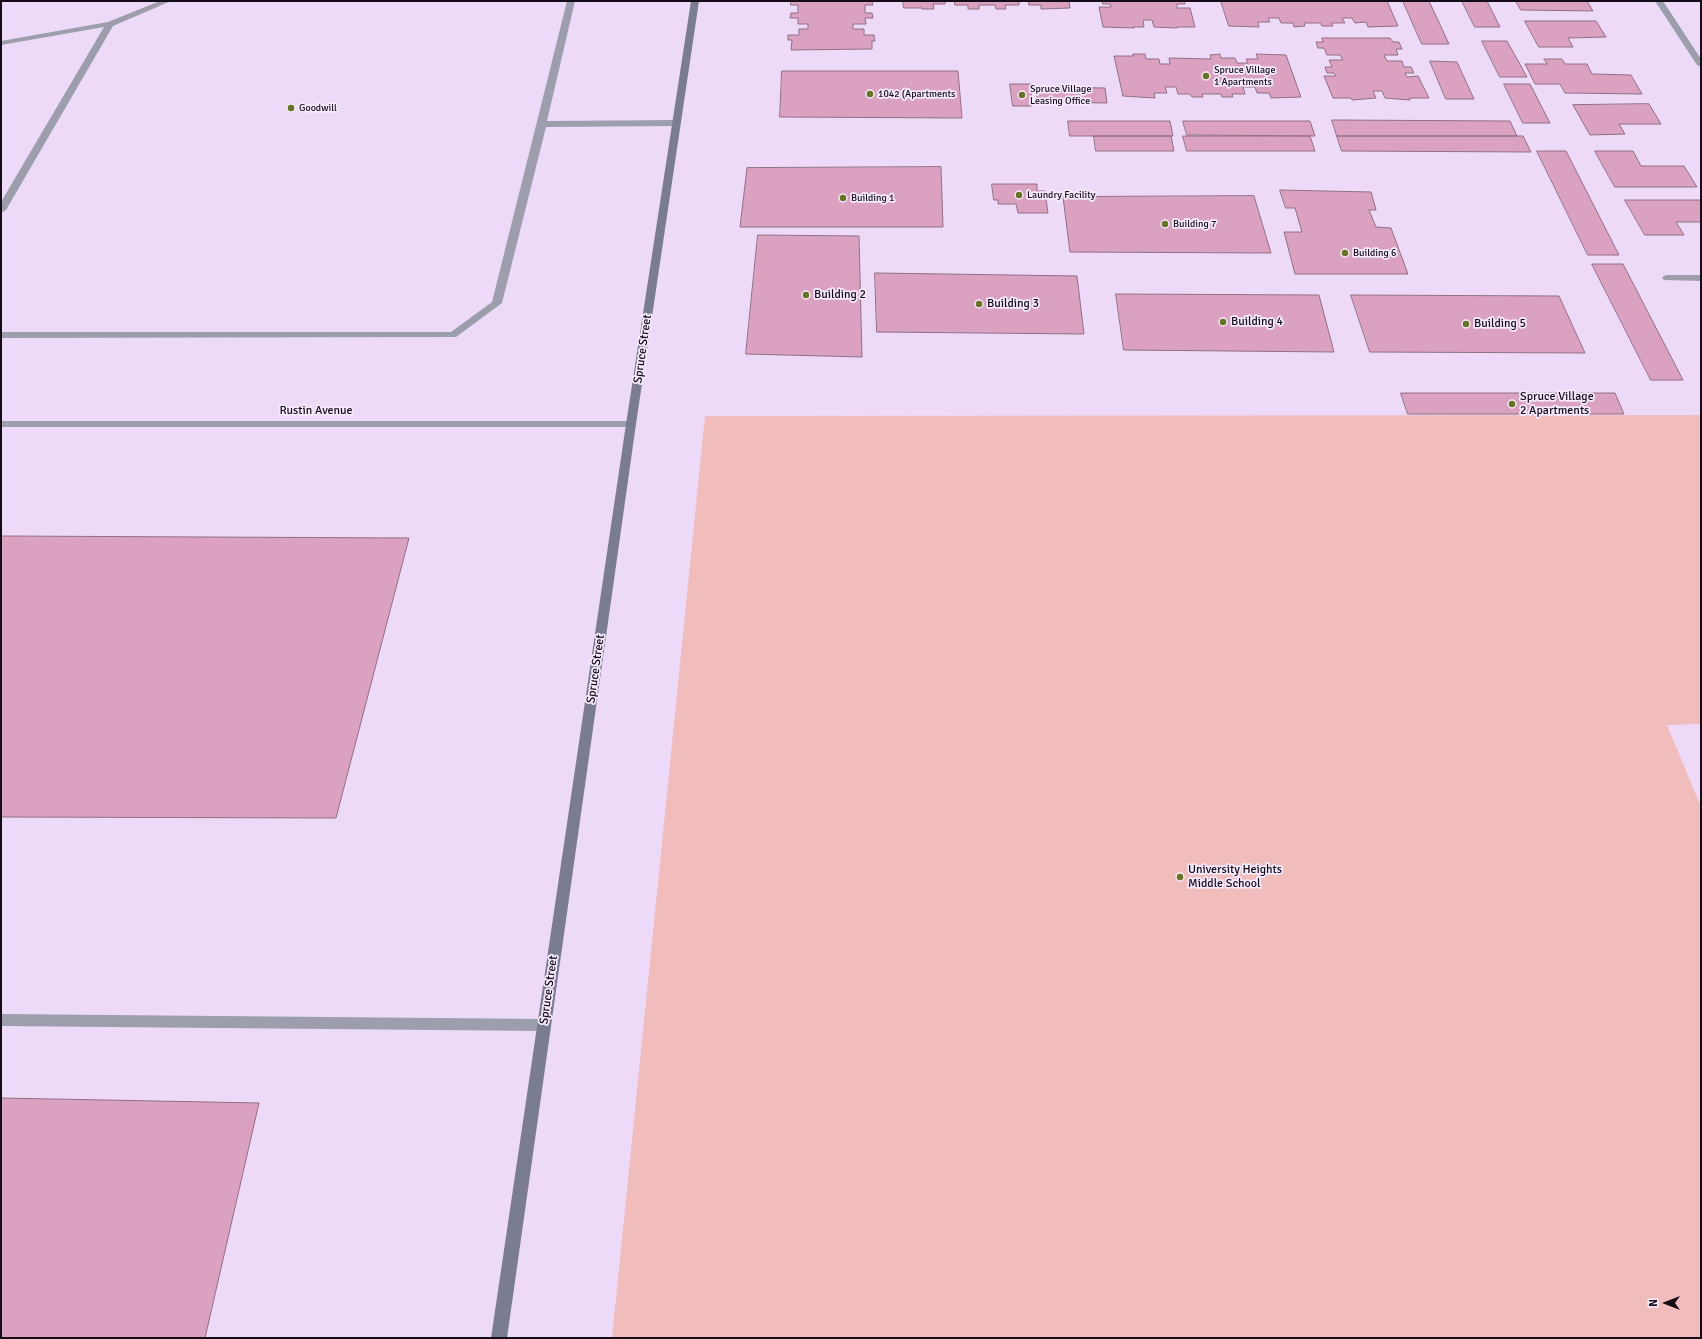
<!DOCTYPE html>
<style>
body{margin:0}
#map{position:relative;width:1702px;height:1339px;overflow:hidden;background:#eddaf9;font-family:Signika,sans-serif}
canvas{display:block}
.frame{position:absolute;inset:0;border:2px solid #140d18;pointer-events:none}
.north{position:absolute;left:1646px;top:1283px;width:40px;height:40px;-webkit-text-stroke:3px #f6eafe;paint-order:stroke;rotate:270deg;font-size:11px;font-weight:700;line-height:16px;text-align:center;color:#140d18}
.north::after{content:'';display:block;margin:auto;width:14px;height:18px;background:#140d18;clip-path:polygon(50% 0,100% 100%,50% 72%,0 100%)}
</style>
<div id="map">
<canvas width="1702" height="1339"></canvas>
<div class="frame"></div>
<div class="north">N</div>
</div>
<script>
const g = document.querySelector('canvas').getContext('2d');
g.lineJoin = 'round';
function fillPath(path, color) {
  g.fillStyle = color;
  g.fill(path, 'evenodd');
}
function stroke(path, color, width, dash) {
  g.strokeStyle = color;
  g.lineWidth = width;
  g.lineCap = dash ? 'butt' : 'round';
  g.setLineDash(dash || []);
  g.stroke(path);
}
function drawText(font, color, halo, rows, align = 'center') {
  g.font = font + ' Signika,sans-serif';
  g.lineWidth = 3.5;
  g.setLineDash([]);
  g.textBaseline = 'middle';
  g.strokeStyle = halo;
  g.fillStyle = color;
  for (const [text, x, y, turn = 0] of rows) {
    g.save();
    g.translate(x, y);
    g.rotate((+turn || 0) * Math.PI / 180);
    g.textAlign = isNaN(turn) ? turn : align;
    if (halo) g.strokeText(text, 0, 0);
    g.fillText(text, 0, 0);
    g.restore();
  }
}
fillPath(new Path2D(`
 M1701,415V724L1667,725L1701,807V1338H612L705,416Z`), '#f0bdbc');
const building = new Path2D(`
 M791,1H872L873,5H865V13H872L873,18H865L866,24H853V29H864V35H874L875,41H872V49L791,50L792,40H788V35H799V29H808V24H798V18H790L791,13H798V5H791Z
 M903,1H945V4H933L934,9H922V8H904Z
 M955,1H1019V5H1005L1006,9H996L995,5H979V9H968V5H955Z
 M1029,1H1069L1070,8L1041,9V5H1029Z
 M1103,1H1184L1185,4H1177V8H1190L1195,27H1177V28L1154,27L1152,20H1143L1144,27H1133L1134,28L1103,27L1099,7H1111L1110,4H1103Z
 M1221,1H1387L1398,26L1368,27L1366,22L1355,23L1352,18H1342L1345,23H1331L1333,26H1322L1320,23H1304L1305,26L1294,27L1293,23H1281L1279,18H1268L1270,22H1258L1259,27L1229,26Z
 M1403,1H1429L1449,44H1422Z
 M1462,1H1487L1500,27H1475Z
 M1516,1H1587L1593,11L1521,10Z
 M1525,21H1596L1606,37L1568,38L1573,47H1539Z
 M1322,38H1390L1393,42H1399L1402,49H1396L1398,55H1384L1387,61H1402L1404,67H1411L1414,73H1405L1407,77L1418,76L1429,98H1409L1410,100L1385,98L1382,91H1373L1376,98L1352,100L1351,98H1333L1324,76H1336L1334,73H1327L1325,67H1332L1329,60H1343L1340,55H1327L1324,48H1318L1316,42H1323Z
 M1482,41H1507L1527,77H1500Z
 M1133,54H1145L1146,59H1159L1160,64H1170L1169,58L1211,59L1210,55L1220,54L1221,58H1235L1237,63H1248L1246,59H1258L1256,54L1286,55L1301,97L1271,98L1269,93H1257L1255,87H1243L1245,94H1232L1233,97H1222L1221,94H1202L1203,97H1192L1190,94H1178L1176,87H1165L1167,93H1154L1155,98L1123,96L1114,56H1133Z
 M1544,59H1562L1565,64H1587L1592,74L1631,75L1642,94L1565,93L1560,84H1535L1525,64H1547Z
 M1430,61L1457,62L1474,99H1446Z
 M782,71H958L962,118L780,117Z
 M1010,84H1031L1032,106H1013Z
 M1504,84H1530L1550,123H1523Z
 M1041,87L1105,88L1107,103L1044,102L1043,99H1037L1036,90H1041Z
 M1649,104L1661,124H1619L1625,134L1590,135L1573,105Z
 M1332,120L1510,121L1517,136H1337Z
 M1068,121H1170L1173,136H1070Z
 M1183,121H1310L1315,136L1187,135Z
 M1094,136H1171L1174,151H1096Z
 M1183,136H1310L1315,151H1187Z
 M1337,136H1523L1531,152L1342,151Z
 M1537,151H1566L1619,255H1588Z
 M1595,151H1633L1641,166H1684L1697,187H1615Z
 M941,167L943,227H740L747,168Z
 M992,184H1037V191H1045L1048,213H1018L1016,204H998V200H994Z
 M1280,190L1371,192L1376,210H1369L1376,227L1391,228L1408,274H1295L1284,232H1302L1295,208H1286Z
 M1254,196L1271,253L1070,252L1063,197Z
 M1625,200H1701V222H1676L1684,235H1645Z
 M758,235L859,236L862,357L746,354Z
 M1592,264H1623L1683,380H1651Z
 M875,273L1077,276L1084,334L877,332Z
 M1116,294L1319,295L1334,352L1124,350Z
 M1351,295L1559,296L1585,353L1370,352Z
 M1401,393H1615L1624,414H1408Z
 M1,536L409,538L336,818L1,817Z
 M1,1098L259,1103L205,1338H1Z`);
fillPath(building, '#dba1c0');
stroke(building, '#907081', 1);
fillPath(new Path2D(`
 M160,1H171L113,26L6,210L1,213V202L104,27L1,45V41L108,22Z
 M567,1H575L547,121L677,120L681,123L677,126L546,127L502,303L456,337L1,338V332H451L492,302Z
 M1,1014L544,1019L549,1021L551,1025L549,1029L544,1031L1,1026Z`), '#9c9eac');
fillPath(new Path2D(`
 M1655,1H1663L1701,59V67L1697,65Z
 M1667,275H1701V281L1664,280L1662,278L1664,276Z
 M1,421H631L636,424L631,427H1Z`), '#9c9eac');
fillPath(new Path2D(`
 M691,1H699L636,424L507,1338H491L626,424Z`), '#7a7d92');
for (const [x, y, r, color] of [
 [1206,76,4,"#657522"],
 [870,94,4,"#657522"],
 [1022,95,4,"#657522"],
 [291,108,4,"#657522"],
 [1019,195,4,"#657522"],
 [843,198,4,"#657522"],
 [1165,224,4,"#657522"],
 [1345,253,4,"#657522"],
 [806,295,4,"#657522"],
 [979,304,4,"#657522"],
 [1223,322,4,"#657522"],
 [1466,324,4,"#657522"],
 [1512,404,4,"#657522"],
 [1180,877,4,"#657522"]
]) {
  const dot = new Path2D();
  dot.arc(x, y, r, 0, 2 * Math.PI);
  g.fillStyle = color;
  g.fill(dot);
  stroke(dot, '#f6eafe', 1.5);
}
drawText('10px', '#140d18', '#f6eafe', [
 ["Spruce Village",1214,70],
 ["1 Apartments",1214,82],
 ["Spruce Village",1030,89],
 ["Leasing Office",1030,101],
 ["1042 (Apartments",878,94],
 ["Goodwill",299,108],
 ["Laundry Facility",1027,195],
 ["Building 1",851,198],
 ["Building 7",1173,224],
 ["Building 6",1353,253]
], 'left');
drawText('12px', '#140d18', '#f6eafe', [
 ["Building 2",814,295],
 ["Building 3",987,304],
 ["Building 4",1231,322],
 ["Building 5",1474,324],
 ["Spruce Village",1520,397],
 ["2 Apartments",1520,411],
 ["University Heights",1188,870],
 ["Middle School",1188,884]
], 'left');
drawText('12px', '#140d18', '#f6eafe', [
 ["Spruce Street",643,349,-82],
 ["Rustin Avenue",316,411],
 ["Spruce Street",596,669,-82],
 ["Spruce Street",549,990,-82]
]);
</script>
